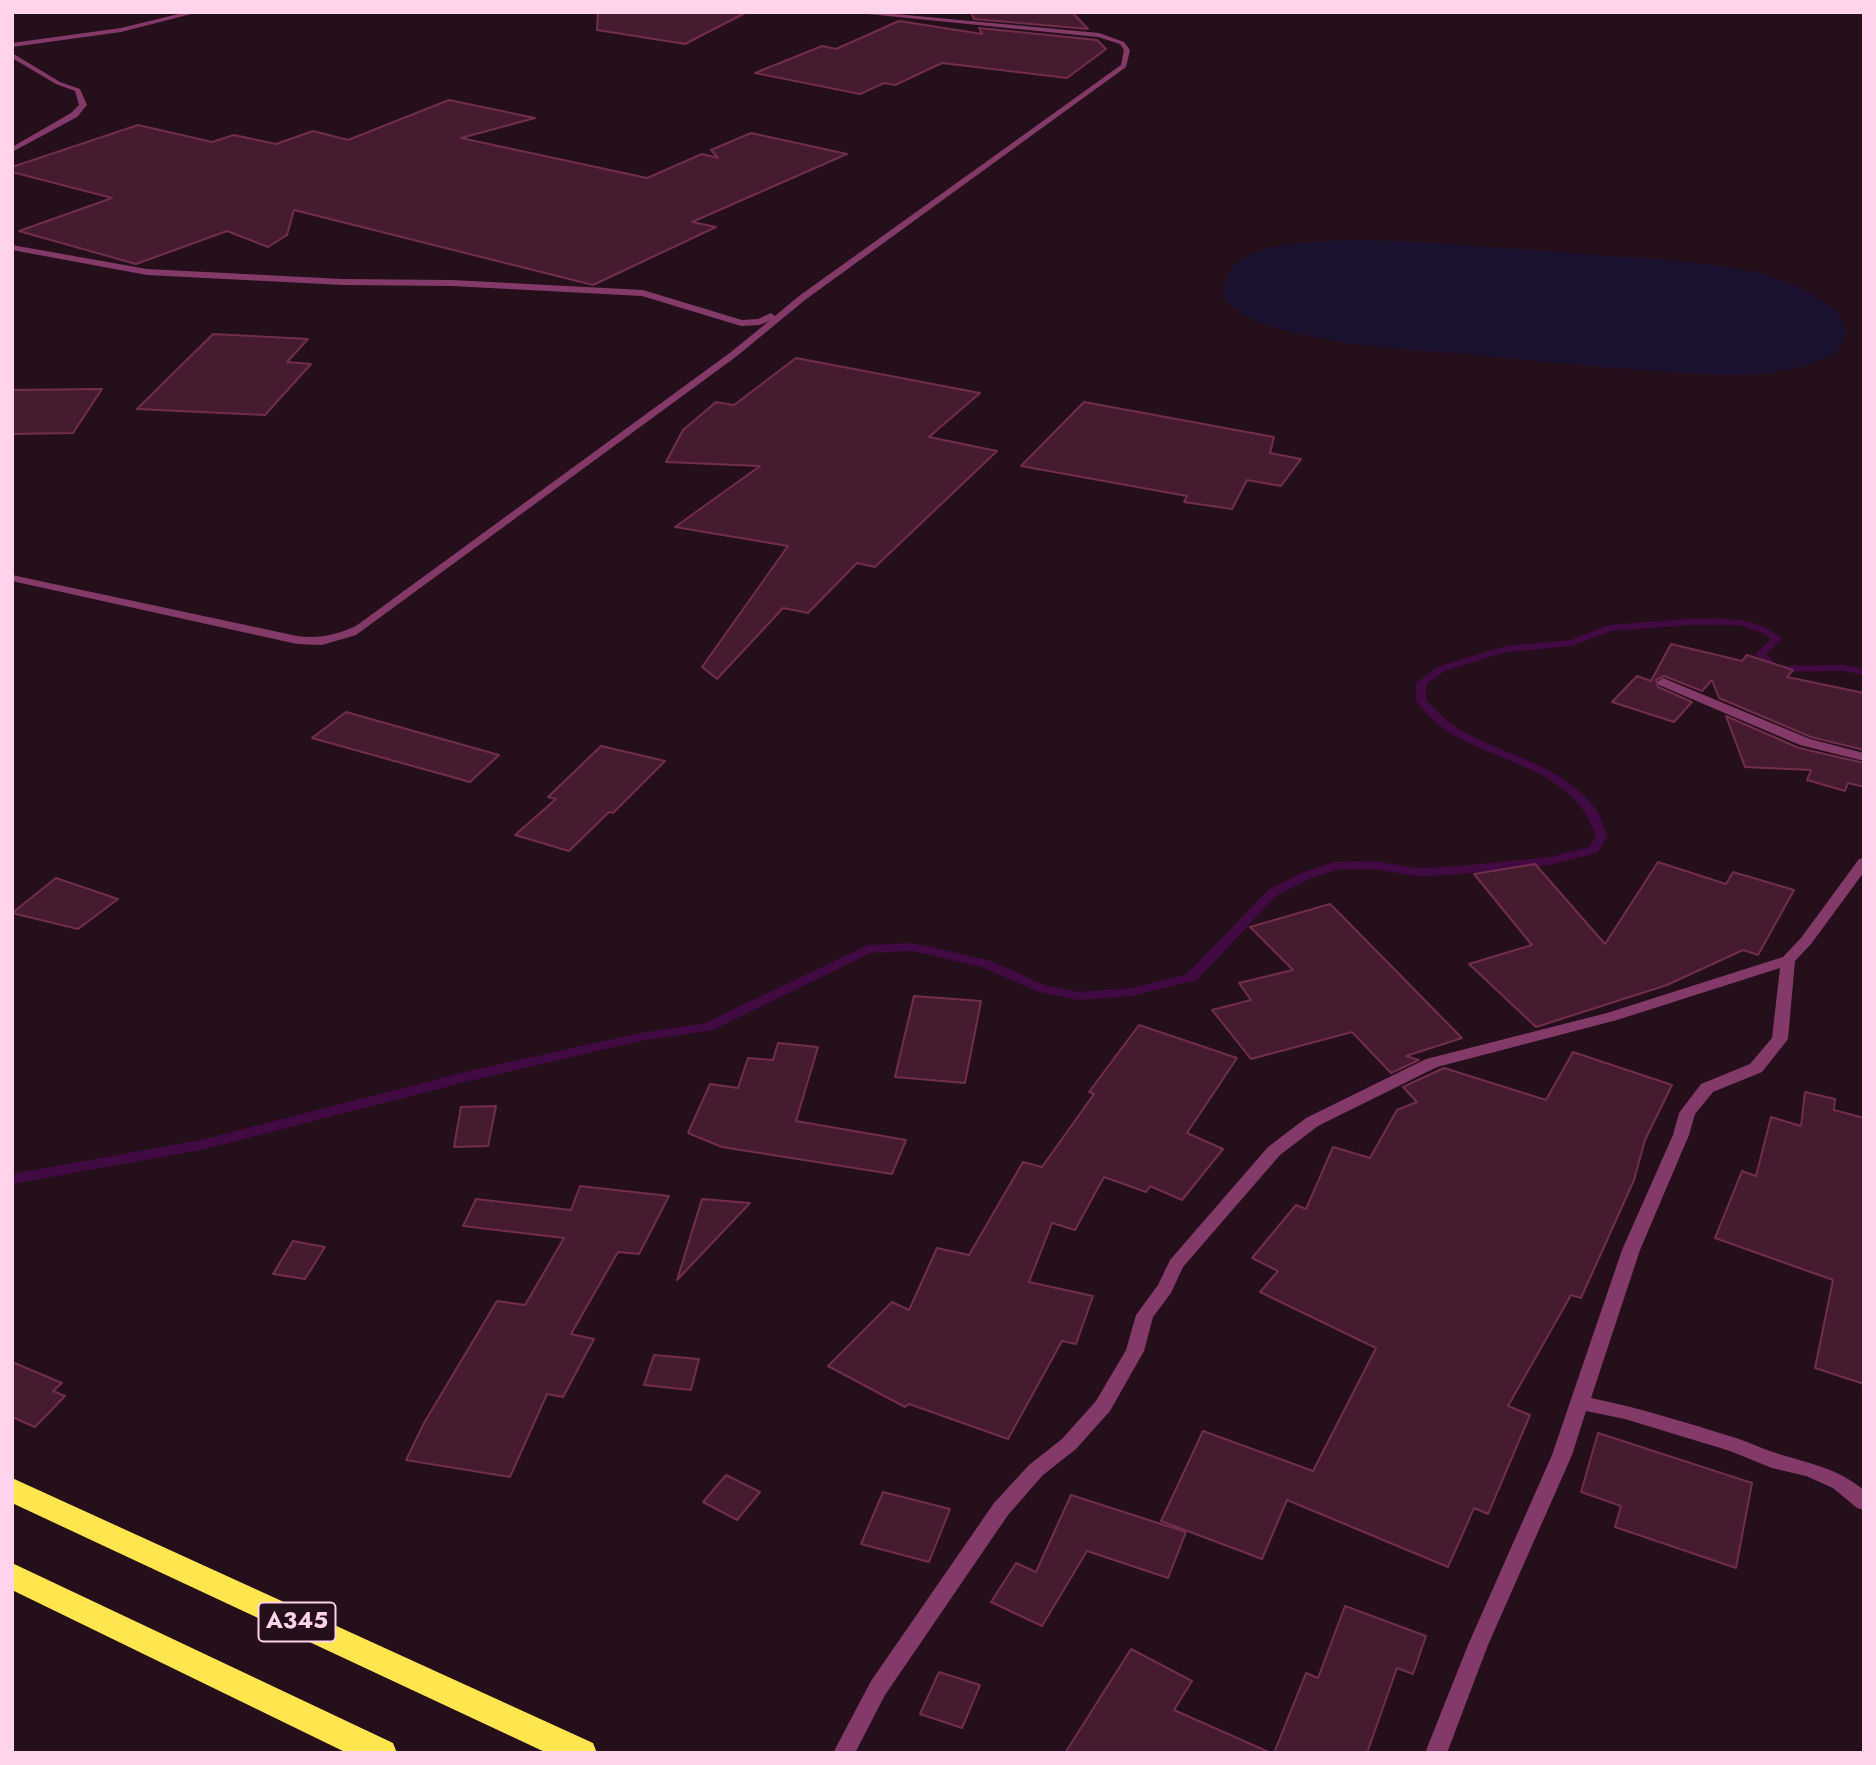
<!DOCTYPE html>
<style>
body{margin:0}
#map{position:relative;width:1876px;height:1765px;overflow:hidden;background:#250f1a;font-family:Jost,sans-serif}
canvas{display:block}
.frame{position:absolute;inset:0;border:14px solid #ffd3eb;pointer-events:none}
</style>
<div id="map">
<canvas width="1876" height="1765"></canvas>
<div class="frame"></div>
</div>
<script>
const g = document.querySelector('canvas').getContext('2d');
g.lineJoin = 'round';
function fillPath(path, color) {
  g.fillStyle = color;
  g.fill(path, 'evenodd');
}
function stroke(path, color, width, dash) {
  g.strokeStyle = color;
  g.lineWidth = width;
  g.lineCap = dash ? 'butt' : 'round';
  g.setLineDash(dash || []);
  g.stroke(path);
}
function drawText(font, color, halo, rows, align = 'center') {
  g.font = font + ' Jost,sans-serif';
  g.lineWidth = 6;
  g.setLineDash([]);
  g.textBaseline = 'middle';
  g.strokeStyle = halo;
  g.fillStyle = color;
  for (const [text, x, y, turn = 0] of rows) {
    g.save();
    g.translate(x, y);
    g.rotate((+turn || 0) * Math.PI / 180);
    g.textAlign = isNaN(turn) ? turn : align;
    if (halo) g.strokeText(text, 0, 0);
    g.fillText(text, 0, 0);
    g.restore();
  }
}
fillPath(new Path2D(`
 M1399,241C1465,244 1531,250 1596,255C1651,259 1707,261 1759,273C1783,279 1858,307 1844,340C1837,358 1810,365 1792,369C1748,379 1701,374 1657,371C1600,367 1544,362 1488,356C1430,350 1370,349 1313,337C1284,331 1241,321 1223,296C1224,285 1226,275 1234,266C1264,235 1358,241 1399,241Z`), '#1b122f');
fillPath(new Path2D(`
 M1689,619C1721,619 1757,615 1782,639L1766,654L1779,666L1843,665L1864,669V675L1843,671L1776,672L1772,671L1755,654L1771,639L1760,632L1739,625H1689L1611,631L1572,646L1506,652L1445,671L1426,684V700C1435,709 1444,719 1454,726C1501,756 1563,763 1597,811C1602,819 1604,828 1608,836L1597,853L1550,865L1450,875L1416,876L1374,869H1339L1309,879L1276,896L1197,980L1132,996L1079,1000L1039,992L982,967L913,951L870,953L713,1030L640,1041L469,1081L201,1150L12,1184V1174L201,1140L469,1071L640,1033L705,1023L868,945L913,943L991,961L1047,986L1079,992L1132,988L1187,974L1268,890L1301,873L1334,862L1374,861L1416,868L1450,867L1550,857L1589,847L1596,836C1590,822 1585,810 1574,799C1540,764 1487,757 1447,731C1435,723 1424,712 1416,701V683L1437,667L1505,646L1570,640L1609,625Z`), '#420a43');
const building = new Path2D(`
 M598,12H747L685,44L597,30Z
 M971,12H1072L1088,29L974,19Z
 M899,21L982,34L979,28L1097,40L1106,49L1067,78L942,63L895,85L884,83L860,94L755,73L822,46L836,49Z
 M449,100L535,118L461,138L647,178L702,154L718,158L711,150L751,133L847,154L692,222L716,227L593,285L294,210L287,235L268,247L227,231L136,264L19,231L112,198L12,172V167L138,125L212,142L234,135L276,144L313,131L348,140Z
 M213,334L308,339L287,362L311,364L265,415L137,409Z
 M796,358L980,393L929,437L997,451L875,567L857,563L808,613L783,608L717,679L702,667L788,546L675,527L760,466L666,462L683,430L716,402L734,405Z
 M102,389L73,433L12,434V390Z
 M1084,402L1274,437L1270,453L1301,459L1281,486L1247,480L1232,509L1184,502L1187,496L1021,466Z
 M1671,644L1742,661L1747,655L1793,670L1787,677L1864,693V750L1811,737L1719,698L1712,680L1702,691L1664,676L1656,680L1658,687L1692,702L1674,722L1612,702L1637,676L1651,681Z
 M346,712L499,755L470,782L312,738Z
 M1726,716L1799,748L1864,763V787L1848,783L1845,791L1807,780L1811,770L1745,767Z
 M601,746L665,761L613,813L609,812L569,851L515,835L556,799L548,797Z
 M1658,862L1726,884L1733,872L1794,890L1758,955L1743,950L1667,985L1536,1027L1469,964L1532,945L1474,874L1535,864L1605,944Z
 M56,878L118,899L78,929L12,913Z
 M1330,904L1342,916L1462,1038L1406,1056L1419,1060L1391,1073L1352,1032L1251,1059L1212,1010L1251,1000L1239,983L1293,970L1250,927Z
 M914,996L981,1001L965,1083L895,1077Z
 M1139,1025L1237,1058L1187,1133L1223,1149L1182,1200L1150,1186L1146,1192L1104,1177L1075,1230L1052,1223L1029,1282L1093,1296L1076,1344L1062,1341L1008,1439L909,1404L905,1407L828,1366L892,1302L909,1310L937,1248L969,1255L1023,1162L1042,1167L1094,1094L1089,1092Z
 M778,1043L818,1047L796,1121L906,1140L892,1174L722,1147L688,1133L710,1084L738,1088L748,1058L773,1060Z
 M1573,1052L1672,1085L1645,1140L1634,1180L1581,1298L1571,1295L1508,1406L1530,1415L1488,1514L1474,1508L1448,1567L1287,1500L1262,1559L1161,1521L1203,1431L1313,1471L1376,1348L1260,1292L1278,1271L1252,1258L1296,1205L1306,1209L1333,1147L1370,1158L1397,1110L1417,1102L1403,1087L1444,1068L1546,1100Z
 M1805,1092L1835,1099L1834,1110L1864,1118V1384L1815,1368L1833,1280L1715,1238L1742,1171L1756,1176L1771,1117L1801,1126Z
 M496,1106L488,1146L454,1147L461,1107Z
 M580,1186L669,1196L639,1254L618,1252L571,1334L594,1339L563,1397L547,1394L510,1477L406,1460L424,1423L497,1301L525,1305L564,1238L463,1226L476,1199L571,1210Z
 M702,1199L750,1203L677,1280Z
 M293,1241L325,1247L305,1279L273,1274Z
 M654,1355L699,1359L691,1390L644,1385Z
 M12,1362L62,1383L53,1391L65,1396L35,1427L12,1417Z
 M1598,1433L1752,1483L1736,1568L1615,1527L1621,1506L1581,1492Z
 M726,1475L760,1492L737,1520L703,1502Z
 M883,1492L950,1509L929,1562L861,1544Z
 M1071,1495L1186,1532L1168,1578L1087,1551L1042,1626L991,1602L1016,1563L1036,1572Z
 M1345,1606L1426,1636L1413,1674L1397,1668L1367,1753H1274L1306,1673L1318,1678Z
 M1131,1649L1192,1681L1174,1710L1271,1753H1065Z
 M939,1672L980,1685L962,1728L920,1714Z`);
fillPath(building, '#461b2f');
stroke(building, '#722d4d', 2);
fillPath(new Path2D(`
 M187,12H199L121,32L12,47V43L121,28Z
 M848,12H874L1099,33L1124,42L1130,50L1126,67L805,300L737,356L356,635L322,645L297,644L12,581V575L297,636C319,639 336,635 356,626L731,352L769,321L760,325L741,326L642,296L452,286L343,285L147,275L12,250V245L147,269L343,279L452,280L643,290L742,320L758,319L771,313L775,316L799,296L1121,65L1124,50L1120,44L1098,37Z
 M12,53L60,82L80,89L87,105L77,117L12,152V147L71,113L79,105L75,91L56,84L12,58Z
 M1663,678L1810,739L1864,753V761L1800,745L1659,685L1657,682Z
 M1864,858V872L1811,944L1795,961L1788,1039L1785,1043L1762,1072L1713,1092L1695,1114L1689,1135L1640,1250L1591,1398C1640,1408 1688,1423 1736,1438C1749,1442 1762,1449 1776,1453C1810,1464 1835,1467 1864,1490V1510L1857,1508L1833,1488L1806,1476L1772,1468L1730,1451L1625,1419L1586,1411L1572,1455L1488,1645L1447,1753H1425L1468,1645L1552,1455L1622,1250L1673,1135L1679,1113L1701,1084L1750,1064L1772,1038L1780,968L1617,1020L1437,1067L1318,1126L1280,1155L1183,1267L1171,1293L1153,1317L1144,1351L1110,1411L1076,1449L1043,1475L1008,1515L885,1695L855,1753H833L871,1681L994,1503L1029,1465L1062,1439L1096,1401L1126,1350L1136,1315L1158,1285L1170,1260L1268,1147L1306,1118L1426,1059L1607,1013L1783,957L1801,938L1859,859Z`), '#843a68');
fillPath(new Path2D(`
 M12,1478L593,1743L597,1753H547L12,1503Z
 M12,1563L393,1743L397,1753H347L12,1590Z`), '#ffe64e');
for (const [x, y, w] of [
 [297,1622,77]
]) {
  const box = new Path2D();
  box.roundRect(x - w / 2, y - 19.5, w, 39, 5);
  g.fillStyle = '#250f1a';
  g.fill(box);
  stroke(box, '#ffd3eb', 2);
}
drawText('bold 23px', '#ffd3eb', null, [
 ["A345",297,1622]
]);
</script>
